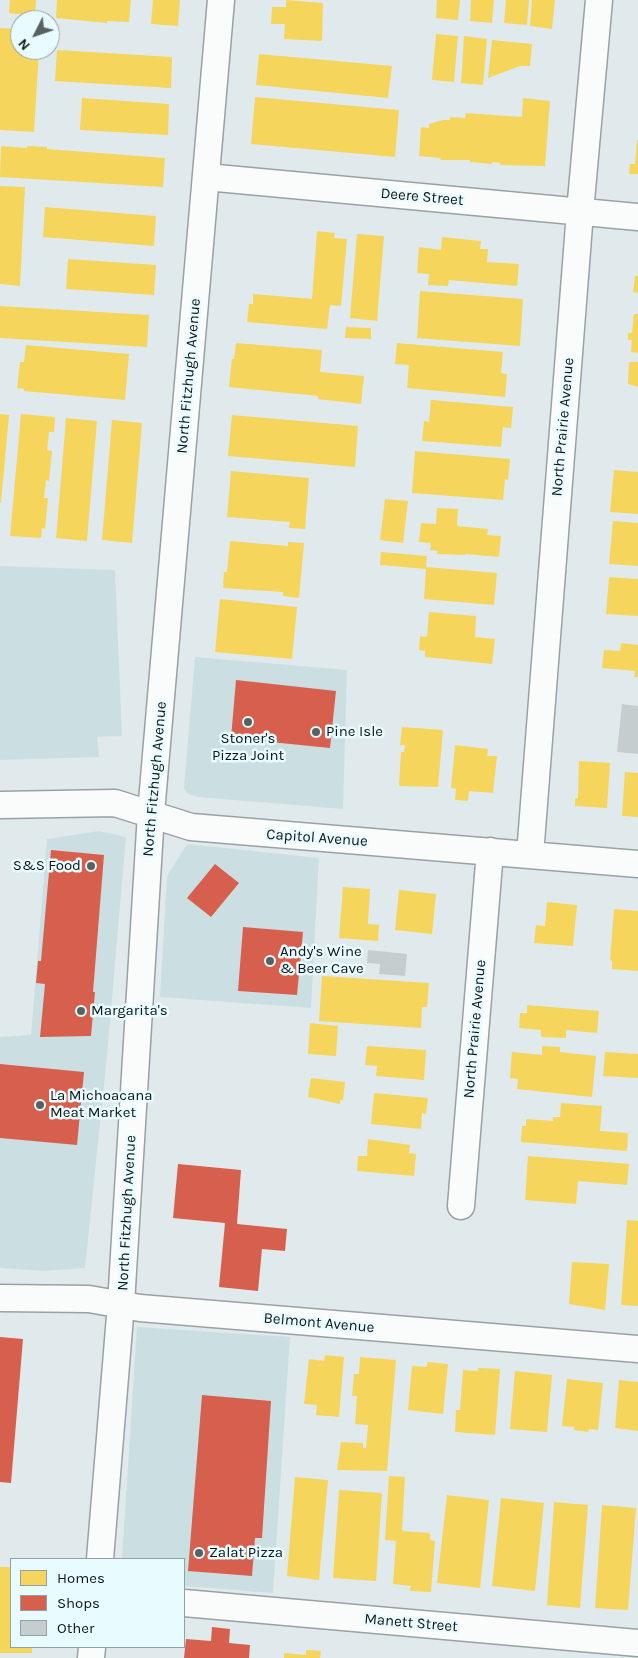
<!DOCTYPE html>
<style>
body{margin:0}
#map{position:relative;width:638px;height:1658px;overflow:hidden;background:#e0eaec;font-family:Karla,sans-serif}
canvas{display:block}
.legend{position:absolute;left:10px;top:1558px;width:175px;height:90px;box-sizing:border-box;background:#e8fcff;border:1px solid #91a0a2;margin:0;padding:6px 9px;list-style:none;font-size:15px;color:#0e1516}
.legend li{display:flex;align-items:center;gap:10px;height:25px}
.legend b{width:25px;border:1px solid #91a0a2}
.north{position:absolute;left:10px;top:10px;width:50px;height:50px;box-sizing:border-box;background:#e8fcff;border:1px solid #91a0a2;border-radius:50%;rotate:229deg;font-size:14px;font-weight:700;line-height:20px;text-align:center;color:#0e1516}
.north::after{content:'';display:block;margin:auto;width:18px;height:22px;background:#586061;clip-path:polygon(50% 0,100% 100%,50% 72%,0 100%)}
</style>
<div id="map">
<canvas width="638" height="1658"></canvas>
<ul class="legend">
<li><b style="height:14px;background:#f6d55c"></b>Homes</li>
<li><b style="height:14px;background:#d6604d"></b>Shops</li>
<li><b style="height:14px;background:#c5cdcf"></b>Other</li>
</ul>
<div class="north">N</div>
</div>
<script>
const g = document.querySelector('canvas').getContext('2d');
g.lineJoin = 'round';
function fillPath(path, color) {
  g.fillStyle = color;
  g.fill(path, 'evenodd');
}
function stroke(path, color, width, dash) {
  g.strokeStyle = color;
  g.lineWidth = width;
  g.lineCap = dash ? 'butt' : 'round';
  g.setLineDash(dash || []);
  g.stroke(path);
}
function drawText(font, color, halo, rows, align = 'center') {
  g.font = font + ' Karla,sans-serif';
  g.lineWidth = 5;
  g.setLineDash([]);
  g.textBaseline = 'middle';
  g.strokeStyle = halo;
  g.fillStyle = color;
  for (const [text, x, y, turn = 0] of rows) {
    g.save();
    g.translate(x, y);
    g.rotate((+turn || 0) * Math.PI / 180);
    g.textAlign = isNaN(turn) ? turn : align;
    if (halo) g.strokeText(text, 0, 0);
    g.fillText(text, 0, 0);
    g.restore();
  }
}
fillPath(new Path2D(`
 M0,566L115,570L122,736L97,737L99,757L0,760Z
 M195,657L347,670L343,809L198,797L188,794L184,788Z
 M99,831L126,837L107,1056L85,1268L44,1271L0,1268V1037L31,1035L47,839Z
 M187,844L319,858L311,1008L160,997L167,876Z
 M137,1327L290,1337L273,1593L184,1586V1559H122Z`), '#cbdfe2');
fillPath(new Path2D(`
 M10,0H36L35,16L9,13Z
 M57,0H131L129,22L107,21V23L56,18Z
 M153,0H180L178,26L151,24Z
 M286,0L323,3L322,41L284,39L285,24H271L272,7H286Z
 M437,0H460L458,20L436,18Z
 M471,0H494L492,23L470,21Z
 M506,0H529L527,25L504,23Z
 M532,0H555L552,29L530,26Z
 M0,28L20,29V50H39L34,132L0,130Z
 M436,34L458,36L454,82L432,80Z
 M464,36L487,39L483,85L461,83Z
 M492,40L532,44L530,66H520L488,78Z
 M57,50L172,57L171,88L55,81Z
 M259,54L392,66L388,98L256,85Z
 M255,97L399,110L395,157L251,144Z
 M82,98L169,104L168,135L80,130Z
 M523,98L550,101L545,166L500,165V163L492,162V164L470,162V160H440L441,158L419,156L421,127L429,128V124L443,120H450V117L465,118L466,113L522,117Z
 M637,140H638V174H629L630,164H635Z
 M1,146L27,148V146L47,147V149L165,158L163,187L0,177Z
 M0,186L25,187L20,286L0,284Z
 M45,207L156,216L154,246L43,237Z
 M317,231L335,233L334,238L347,239L341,306L330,305L327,329L247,322L249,304H253V294L312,299Z
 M357,234L384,236L377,321L350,318Z
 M442,237L481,241L480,249H488L487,262L519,264L517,286L449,280L448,286L428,285L429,274L417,273L419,247L441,250Z
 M68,259L156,265L154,295L66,289Z
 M635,276H638V293L633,292Z
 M420,291L523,299L520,346L417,338Z
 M0,306L149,315L147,347L0,338Z
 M634,314H638V353L631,352L632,340H628V333H632Z
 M346,327L371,328V339L345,338Z
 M236,343L322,350L320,372L364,376L361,404L318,399V396L229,387L232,359H234Z
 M397,343L503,352L501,373L507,374L505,397L407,388L409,365L395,364Z
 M26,345L129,354L125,400L24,391V389L17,388L20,362H24Z
 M629,362H638V387L628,384Z
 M431,400L513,407L511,428L503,427L501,447L422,441L424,421L429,422Z
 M0,414L9,415L1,503H0Z
 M21,414L55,417L54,432H49L47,450L52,451L49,481L46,480L44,498H48L45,529L42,528L41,538L10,536Z
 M232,415L358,426L355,467L228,456Z
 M66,418L97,421L87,541L56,538Z
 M112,420L142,423L132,543L102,540Z
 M415,451L510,459L508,480L505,479L503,500L412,493Z
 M614,470L638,472V514L610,512Z
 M231,471L309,478L305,529L289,528L290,522L227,517Z
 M385,499L408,501L403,543L380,540Z
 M437,508L458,509L457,526L488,529L487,535L501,536L499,557L465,554V555L437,554L438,551L430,550L431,543L419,542L421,523L436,524Z
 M613,521L638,523V566L609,564Z
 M230,541L288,546V542L304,543L299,598L283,596V592L223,588L224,572H227Z
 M381,552L427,556L426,567L497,573L494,605L424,599L426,569L380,565Z
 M609,577L638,579V616L606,614Z
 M220,599L297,607L292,659L215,652Z
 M429,612L476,616L475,637L495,639L492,664L425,657V651L419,650L420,636L427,637Z
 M621,643L638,645V677H634L635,671L602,668L604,650L620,651Z
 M402,727L443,730L438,787L399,786L401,752H404L405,745H400Z
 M455,745L488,749L487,756H497L493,793L469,791L468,801L455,800L456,789L451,788Z
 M579,761L610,763L607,808L575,806V798H578Z
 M625,772L638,773V817L622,816Z
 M343,887L370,889L368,924L379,925L378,941L339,938Z
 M399,890L436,894L432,934L395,930Z
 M547,902L577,905L573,946L534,943L536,925L545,926Z
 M614,909L638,911V971L612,969V961L610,960Z
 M322,976L429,983L427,1007H422L421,1028L319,1021Z
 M527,1005L599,1011L597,1033L566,1030V1038L541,1037V1030L519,1028L520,1013H527Z
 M310,1023L338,1026L336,1056L308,1054Z
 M367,1046L426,1050L424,1080L376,1076L377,1066L365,1065Z
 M542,1046L560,1047V1052L596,1056L592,1097L517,1089L518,1079L510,1078L512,1052L542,1055Z
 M605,1052L638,1054V1078L603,1076Z
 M311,1078L345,1082L343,1100H340V1104L308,1097Z
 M374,1093L428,1098L426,1114L422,1113L421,1129L371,1124Z
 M561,1103L602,1106L600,1131L628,1133L627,1151L521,1142L522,1126H526V1119L553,1121V1117H560Z
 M368,1139L410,1145L409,1153L416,1154L414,1176L357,1171L358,1156H367Z
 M528,1156L629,1164L627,1185L578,1181L576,1204L525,1200Z
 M627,1220L638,1221V1306L621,1305Z
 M572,1262L609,1264L605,1310L569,1304Z
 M325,1355L344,1357L339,1417L316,1415L317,1405L304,1404L309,1359L324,1361Z
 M360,1357L396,1360L387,1471L337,1470L341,1442L363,1443V1448H366L368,1425L355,1424L357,1396H352L354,1374H359Z
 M427,1362L448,1364L443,1414L408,1410L412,1366L427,1367Z
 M478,1368L500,1369L495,1435L455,1432L456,1410H460L463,1370L478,1371Z
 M515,1371L552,1375L547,1432L510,1429Z
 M567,1379L603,1383L598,1430L589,1429L588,1432L574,1430V1427L562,1426Z
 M619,1380L638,1382V1431L615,1428Z
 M389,1476L405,1477L402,1531L430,1533V1540L435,1541L431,1592L410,1591L411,1586L393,1584L396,1541L385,1540Z
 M295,1477L328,1480L319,1580L287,1576Z
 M339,1490L382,1493L376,1581L333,1578Z
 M447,1495L489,1500L480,1588L437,1583Z
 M501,1498L544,1503L535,1591L492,1586Z
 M554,1502L588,1505L580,1608L547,1605Z
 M602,1505L636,1508L628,1610L595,1608Z
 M0,1567H11V1647H32V1653H0Z
 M306,1650L321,1651L320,1658H284V1653L306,1655Z`), '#f6d55c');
fillPath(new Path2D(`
 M236,680L336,691L330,748L231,738Z
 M51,850L104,855L93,992H95L91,1036L40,1037L45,984L36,983L38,961H41Z
 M215,864L239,883L211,917L187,898Z
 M243,927L303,932L297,995L238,991Z
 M0,1064L84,1072L77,1145L0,1138Z
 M178,1164L241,1170L237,1224L287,1229L285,1251L262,1249L258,1291L219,1287L225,1223L173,1218Z
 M0,1337L23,1339L11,1483L0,1482Z
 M202,1395L271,1401L262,1538H255L252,1576L188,1571Z
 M212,1627L230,1629L229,1643L250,1645L249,1658H184L186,1639L211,1641Z`), '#d6604d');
fillPath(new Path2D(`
 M622,704L638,706V754L617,752Z
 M368,950L407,954L405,976L379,974L380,964L367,963Z`), '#c5cdcf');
const minor = new Path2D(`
 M206,177L638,217
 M0,805L115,803L191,827L638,864
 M530,855L580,212L599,0
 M461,1206L490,851
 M0,1298L89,1299L140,1308L638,1349
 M100,1559L121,1304L151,813L221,0
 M184,1603L638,1643
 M91,1658L92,1647`);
stroke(minor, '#9aa1a3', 29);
stroke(minor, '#fafcfc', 26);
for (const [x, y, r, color] of [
 [248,722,5,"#586061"],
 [316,732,5,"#586061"],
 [91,866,5,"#586061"],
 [270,961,5,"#586061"],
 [81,1011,5,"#586061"],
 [40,1105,5,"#586061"],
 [199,1553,5,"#586061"]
]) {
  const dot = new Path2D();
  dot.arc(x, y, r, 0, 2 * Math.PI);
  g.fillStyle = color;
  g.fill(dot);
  stroke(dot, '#e8fcff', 2);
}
drawText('15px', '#0e1516', '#e8fcff', [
 ["Deere Street",422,197,5],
 ["North Fitzhugh Avenue",189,376,-85],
 ["North Prairie Avenue",563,427,-85],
 ["North Fitzhugh Avenue",155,779,-85],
 ["Capitol Avenue",317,838,4],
 ["North Prairie Avenue",475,1029,-85],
 ["North Fitzhugh Avenue",127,1213,-87],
 ["Belmont Avenue",319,1323,5],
 ["Manett Street",411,1623,5]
]);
drawText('15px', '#0e1516', '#e8fcff', [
 ["Pine Isle",326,732],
 ["Stoner's",248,739,"center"],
 ["Pizza Joint",248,756,"center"],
 ["S&S Food",81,866,"right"],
 ["Andy's Wine",280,952],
 ["& Beer Cave",280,969],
 ["Margarita's",91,1011],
 ["La Michoacana",50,1096],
 ["Meat Market",50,1113],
 ["Zalat Pizza",209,1553]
], 'left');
</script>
